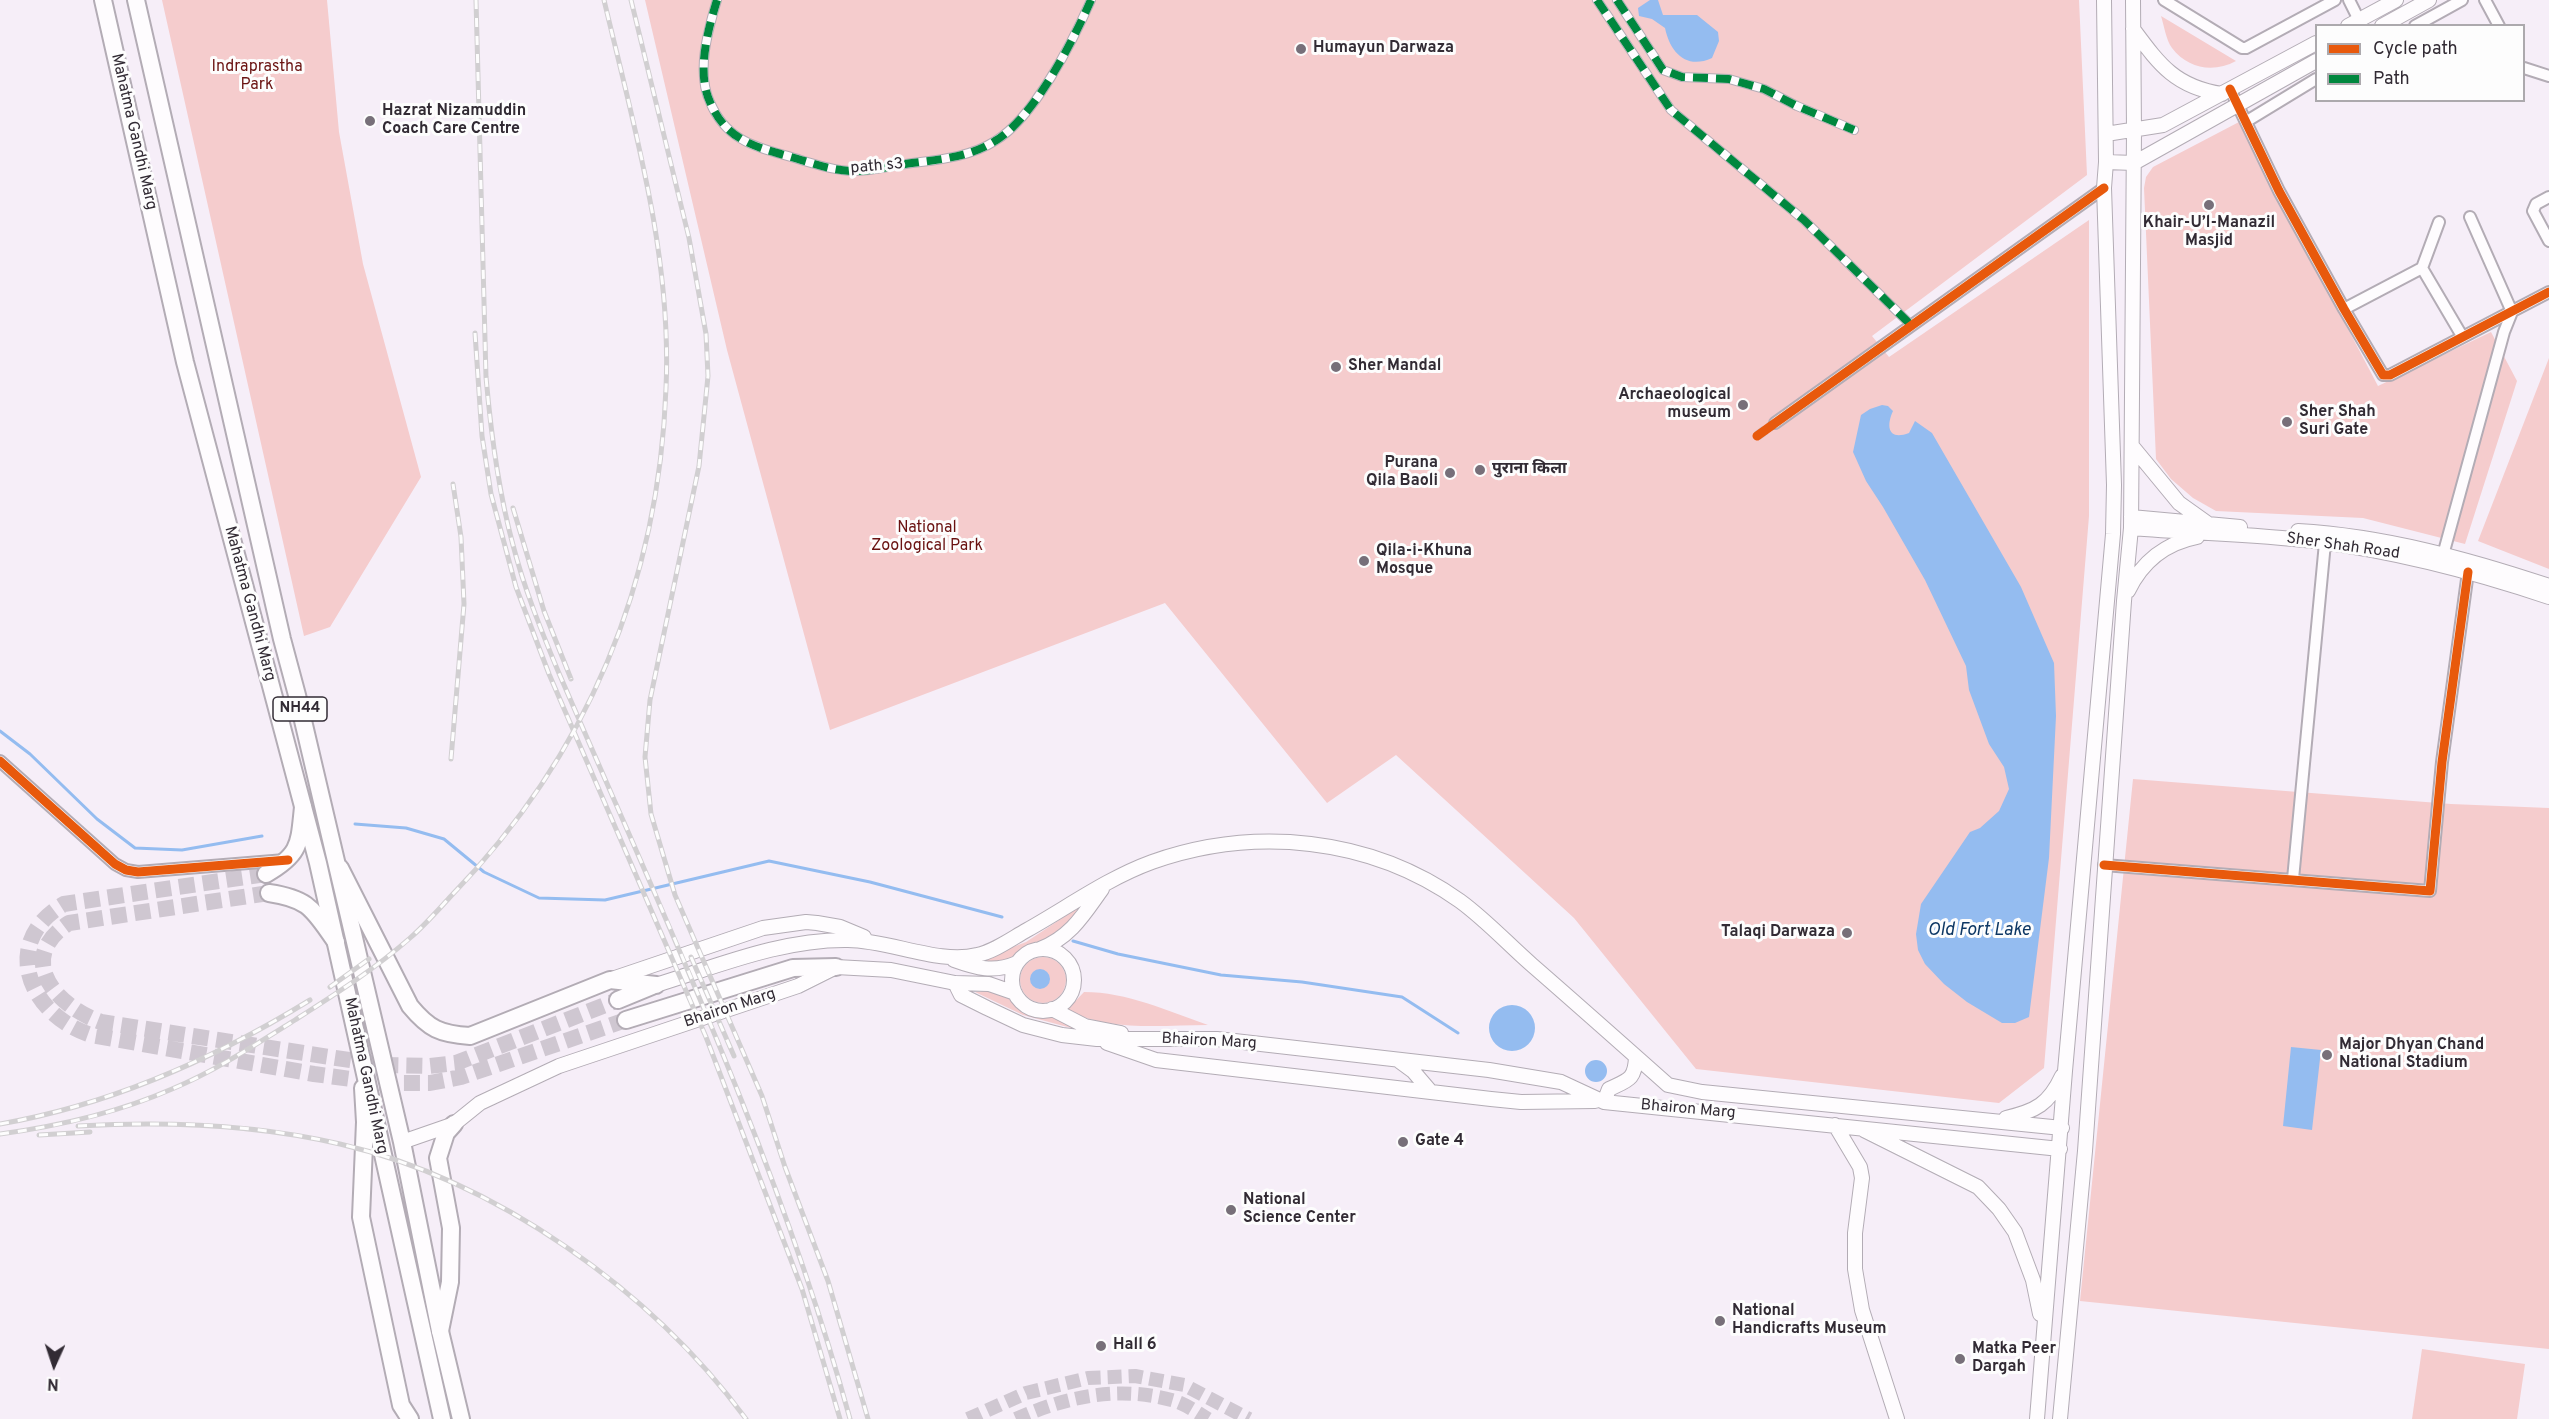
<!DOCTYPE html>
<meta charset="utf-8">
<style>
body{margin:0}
#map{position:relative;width:2549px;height:1419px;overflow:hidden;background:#f6eef8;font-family:Overpass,sans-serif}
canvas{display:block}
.legend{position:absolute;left:2315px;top:24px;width:210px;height:78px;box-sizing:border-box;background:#fdfdfd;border:2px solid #aca9ad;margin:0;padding:8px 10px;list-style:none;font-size:18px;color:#322b34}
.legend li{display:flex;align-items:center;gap:12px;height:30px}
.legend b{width:30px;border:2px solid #aca9ad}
.north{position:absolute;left:24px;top:1335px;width:60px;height:60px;-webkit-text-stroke:4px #fdfdfd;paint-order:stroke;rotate:183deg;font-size:16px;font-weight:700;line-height:24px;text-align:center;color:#322b34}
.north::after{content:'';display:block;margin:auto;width:21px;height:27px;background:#322b34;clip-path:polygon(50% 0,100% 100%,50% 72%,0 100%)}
</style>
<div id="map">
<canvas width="2549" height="1419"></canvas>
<ul class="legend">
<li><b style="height:8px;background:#e8590c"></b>Cycle path</li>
<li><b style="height:8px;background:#00873e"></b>Path</li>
</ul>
<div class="north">N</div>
</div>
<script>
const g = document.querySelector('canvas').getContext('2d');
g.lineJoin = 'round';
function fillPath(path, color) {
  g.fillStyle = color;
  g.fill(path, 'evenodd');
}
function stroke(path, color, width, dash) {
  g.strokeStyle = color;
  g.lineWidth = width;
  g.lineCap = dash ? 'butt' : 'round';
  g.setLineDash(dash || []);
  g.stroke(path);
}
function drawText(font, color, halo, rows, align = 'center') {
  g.font = font + ' Overpass,"Noto Sans Devanagari",sans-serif';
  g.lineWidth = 6;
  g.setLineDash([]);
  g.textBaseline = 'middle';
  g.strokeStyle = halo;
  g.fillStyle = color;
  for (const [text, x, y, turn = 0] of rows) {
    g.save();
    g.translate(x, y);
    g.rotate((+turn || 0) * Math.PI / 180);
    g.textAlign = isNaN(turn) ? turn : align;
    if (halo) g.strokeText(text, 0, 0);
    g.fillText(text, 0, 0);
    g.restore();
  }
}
fillPath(new Path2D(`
 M162,0H327L339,132L363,264L421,477L330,627L304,636Z
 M645,0H2079L2087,175L1872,336L1889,357L2089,220V516L2044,1068L1999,1103L1696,1069L1574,918L1396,755L1327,803L1165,603L830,730L727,350Z
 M2161,16L2236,61C2214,73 2188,69 2172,48C2166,40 2164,25 2161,16Z
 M2239,122L2378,386L2491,332L2517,381L2465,544L2363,518L2216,511L2193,498L2171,479L2156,459L2144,188L2146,177L2153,167Z
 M2549,358V569L2478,541Z
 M2133,779L2451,804L2549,808V1349L2080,1301Z
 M1079,907L1065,928L1043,941L1026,945L1008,960L992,963L976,961L1026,942Z
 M1020 980a23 23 0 1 1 46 0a23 23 0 1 1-46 0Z
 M984,991C1008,992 1007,999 1024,1012C1038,1023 1058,1009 1075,1029L1023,1015L975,992Z
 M1084,992C1127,992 1168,1011 1208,1025C1162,1025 1109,1032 1067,1010Z
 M2422,1349L2525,1364L2517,1419H2412Z`), '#f5cccd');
fillPath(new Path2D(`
 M1650,0H1658L1663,15H1697L1718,32L1719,41L1712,58C1686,70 1670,52 1665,28L1652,19L1639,16L1638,8Z
 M1882,405L1888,406L1893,411C1886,426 1888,441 1909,433L1915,421L1932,433L2021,587L2054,663L2056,716L2049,858L2029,1017L2015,1023H2002L1967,1002L1944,984L1925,964L1918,950L1916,934L1921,904L1970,832L1980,828L1999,811L2009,789L2004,767L1989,744L1969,690L1966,666L1925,580L1883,507L1866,481L1853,452L1861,415L1870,409Z
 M1030 979a10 10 0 1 1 20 0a10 10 0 1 1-20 0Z
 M1489 1028a23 23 0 1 1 46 0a23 23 0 1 1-46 0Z
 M2291,1047L2321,1050L2312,1130L2283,1126Z
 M1585 1071a11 11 0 1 1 22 0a11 11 0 1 1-22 0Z`), '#94bcf0');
stroke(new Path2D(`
 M0,731L30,754L97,819L135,848L182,850L262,836
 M355,824L406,828L444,839L484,872L539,898L605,900L769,861L870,882L1002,917
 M1073,941L1118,954L1221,975L1302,982L1402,997L1458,1033`), '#94bcf0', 3);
stroke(new Path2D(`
 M1757,436L1775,423`), '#cfc7d1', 10, [10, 5]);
stroke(new Path2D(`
 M968,1419L1026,1393L1088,1378L1135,1376L1184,1385L1249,1419
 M1016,1419C1067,1396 1121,1385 1175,1401C1187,1405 1198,1413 1208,1419`), '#cfc7d1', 14, [14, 7]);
stroke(new Path2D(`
 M266,874L64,904C0,941 27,1014 91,1035L314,1074L381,1083H430L461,1077L626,1020
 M269,893L69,923C14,959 56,1006 101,1022L382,1065L429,1066L456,1063L618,1000`), '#cfc7d1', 16, [16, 8]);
const pedestrian = new Path2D(`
 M717,0C708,30 696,72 710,102C728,145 763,148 801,160C818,165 832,170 850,171C867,172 882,168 899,165C931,160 967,159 995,141C1034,118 1073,41 1091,0
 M1597,0L1671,110L1804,220L1911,325
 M1617,0L1663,70L1682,77L1729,79L1764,89L1797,106L1854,130`);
const minor = new Path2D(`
 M2164,0L2242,48H2246L2335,0
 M2349,0L2359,20
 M2485,0L2499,26
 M2415,26L2462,0
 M2524,68L2549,76
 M2230,89L2279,191L2344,309L2383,375H2390L2549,292
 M2247,121L2316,79
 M2549,197L2536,204L2533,211L2549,241
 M2422,268L2439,222
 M2344,309L2422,268L2462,336
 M1775,423L2104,188
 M2443,555L2504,332L2512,312L2470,217
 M0,761L115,864L126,870L138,872L285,860
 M2104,865L2430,891L2442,762L2468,572
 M2293,879L2325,543`);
const secondary = new Path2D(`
 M2348,26L2396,0
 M2382,26L2429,0
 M2133,29C2159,64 2175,87 2222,94
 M2106,134L2163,125L2316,43
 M2106,162L2134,163
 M2134,163L2316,61
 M2132,446L2179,503L2207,523
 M2131,517L2240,527
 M2131,528C2192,533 2254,534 2314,541C2394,551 2472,571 2549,597
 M2298,531C2384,536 2468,559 2549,586
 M2128,591C2142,562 2166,543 2197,537
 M1040,949C1071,937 1084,914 1102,889
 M1012 980a31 31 0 1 1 62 0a31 31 0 1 1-62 0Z
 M954,960C976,968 994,973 1017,963
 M612,979L763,928L806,922L817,923L840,927L864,937
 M955,983L961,995L987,1008L1023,1025L1062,1035L1097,1039H1217L1489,1070L1561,1082L1604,1102L2060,1149
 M656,985C718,966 782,939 848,940C889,940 940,965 977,955C995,951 1011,939 1027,930C1068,907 1108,878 1152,862C1254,826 1370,837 1460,901C1486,920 1508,944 1532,965C1578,1005 1623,1045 1668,1085L1702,1092L2062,1128
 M1052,1009L1085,1026L1121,1033
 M1107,1043L1156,1060L1491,1099L1521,1102L1595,1101
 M1398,1060L1413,1071L1431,1092
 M1604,1102L1609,1089C1628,1080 1635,1080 1636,1057
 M2006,1118C2036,1111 2049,1104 2062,1076
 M1835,1125L1860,1167L1862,1178L1855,1233V1269L1862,1310L1897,1419
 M1864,1130L1978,1187L1999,1209L2015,1232L2033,1280L2040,1314
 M402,1142L454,1124L480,1103L559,1066L798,986L836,967L891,970L955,983L989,984L1015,993
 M2037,1419L2065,1071L2113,534L2114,485L2104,188L2106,162L2104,0
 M2060,1419L2085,1151L2124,601L2131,528L2134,131L2133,0`);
const primary = new Path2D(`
 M340,868L410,1006C429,1029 440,1034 470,1036L610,980L656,985
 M266,874C301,854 299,844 303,807
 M269,893C310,899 313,910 336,942
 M618,1000L652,986
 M626,1020L793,968L836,967
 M363,1088L365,1122L361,1217L401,1405L410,1419
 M440,1331L450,1282L451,1228L438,1158L446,1133L454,1124`);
const trunk = new Path2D(`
 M103,0L185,362L318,863L442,1419
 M136,0L282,639L297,695L402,1142L440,1331L461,1419`);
stroke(pedestrian, '#b3acb5', 10);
stroke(minor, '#b3acb5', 14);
stroke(secondary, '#b3acb5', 16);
stroke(primary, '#b3acb5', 20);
stroke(trunk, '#b3acb5', 20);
stroke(pedestrian, '#fefcfe', 8);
stroke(minor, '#fefcfe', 10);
stroke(secondary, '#fefcfe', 14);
stroke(primary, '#fefcfe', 16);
stroke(trunk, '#fefcfe', 16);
const rail = new Path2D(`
 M476,0L486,377C491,434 498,490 513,545C524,588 541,630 558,671C664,917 779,1160 850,1419
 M631,0L689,238L706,334L708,376L699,466L650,700L645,757L651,814L675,895L762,1096L785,1167L828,1281L868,1419
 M475,333L482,436L491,494L516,587L549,674L706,1037L802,1289L840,1419
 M513,508L544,611L571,679
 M451,759L464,604L461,537L453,484
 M691,957L734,1056
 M330,987L369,959
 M0,1124C109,1105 216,1058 310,1000
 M78,1126C166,1121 254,1124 340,1144C496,1180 652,1291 746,1419
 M0,1134C59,1126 117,1113 172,1089C215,1071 255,1045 295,1020C334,995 375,969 410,938C425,925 438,910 451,896C588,755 659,582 666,388C672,256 634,127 604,0
 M39,1135L90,1132`);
stroke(rail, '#d1cfd1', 5);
stroke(rail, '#fdfdfd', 3, [9]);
stroke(new Path2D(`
 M717,0C708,30 696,72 710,102C728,145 763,148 801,160C818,165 832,170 850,171C867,172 882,168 899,165C931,160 967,159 995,141C1034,118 1073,41 1091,0
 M1597,0L1671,110L1804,220L1911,325
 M1617,0L1663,70L1682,77L1729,79L1764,89L1797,106L1854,130`), '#00873e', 8, [15, 8]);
stroke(new Path2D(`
 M2230,89L2279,191L2344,309L2383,375H2390L2549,292
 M1757,436L2104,188
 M0,761L115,864L126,870L138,872L288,860
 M2104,865L2430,891L2442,762L2468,572`), '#e8590c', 9);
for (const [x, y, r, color] of [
 [1301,49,6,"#776f79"],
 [370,121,6,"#776f79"],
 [2209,205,6,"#776f79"],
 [1336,367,6,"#776f79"],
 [1743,405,6,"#776f79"],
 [2287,422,6,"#776f79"],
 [1480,470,6,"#776f79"],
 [1450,473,6,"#776f79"],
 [1364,561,6,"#776f79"],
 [1847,933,6,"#776f79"],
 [2327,1055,6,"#776f79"],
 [1403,1142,6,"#776f79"],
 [1231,1210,6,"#776f79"],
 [1720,1321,6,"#776f79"],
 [1101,1346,6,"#776f79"],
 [1960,1359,6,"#776f79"]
]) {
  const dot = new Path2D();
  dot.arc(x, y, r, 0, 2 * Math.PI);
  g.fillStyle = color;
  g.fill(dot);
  stroke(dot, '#fdfdfd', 2);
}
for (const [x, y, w] of [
 [300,709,54]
]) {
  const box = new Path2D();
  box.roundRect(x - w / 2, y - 12, w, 24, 4.5);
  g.fillStyle = '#fdfdfd';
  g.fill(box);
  stroke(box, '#322b34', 1.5);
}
drawText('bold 15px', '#322b34', null, [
 ["NH44",300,709]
]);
drawText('bold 16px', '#322b34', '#fdfdfd', [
 ["Humayun Darwaza",1313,49],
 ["Hazrat Nizamuddin",382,112],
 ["Coach Care Centre",382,130],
 ["Khair-U’l-Manazil",2209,224,"center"],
 ["Masjid",2209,242,"center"],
 ["Sher Mandal",1348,367],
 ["Archaeological",1731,396,"right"],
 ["museum",1731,414,"right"],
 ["Sher Shah",2299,413],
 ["Suri Gate",2299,431],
 ["Purana",1438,464,"right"],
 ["Qila Baoli",1438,482,"right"],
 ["पुराना किला",1492,470],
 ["Qila-i-Khuna",1376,552],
 ["Mosque",1376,570],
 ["Talaqi Darwaza",1835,933,"right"],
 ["Major Dhyan Chand",2339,1046],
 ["National Stadium",2339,1064],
 ["Gate 4",1415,1142],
 ["National",1243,1201],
 ["Science Center",1243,1219],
 ["National",1732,1312],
 ["Handicrafts Museum",1732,1330],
 ["Hall 6",1113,1346],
 ["Matka Peer",1972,1350],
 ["Dargah",1972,1368]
], 'left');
drawText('16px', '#6a1211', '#fdfdfd', [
 ["Indraprastha",257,68],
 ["Park",257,86],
 ["National",927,529],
 ["Zoological Park",927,547]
]);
drawText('16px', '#322b34', '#fdfdfd', [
 ["Mahatma Gandhi Marg",133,132,77],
 ["path s3",877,167,-5],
 ["Sher Shah Road",2343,547,8],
 ["Mahatma Gandhi Marg",249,604,75],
 ["Bhairon Marg",730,1009,-18],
 ["Bhairon Marg",1209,1042,3],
 ["Mahatma Gandhi Marg",365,1076,78],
 ["Bhairon Marg",1688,1110,5]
]);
drawText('italic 18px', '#0d3764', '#fdfdfd', [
 ["Old Fort Lake",1979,931]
]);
</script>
